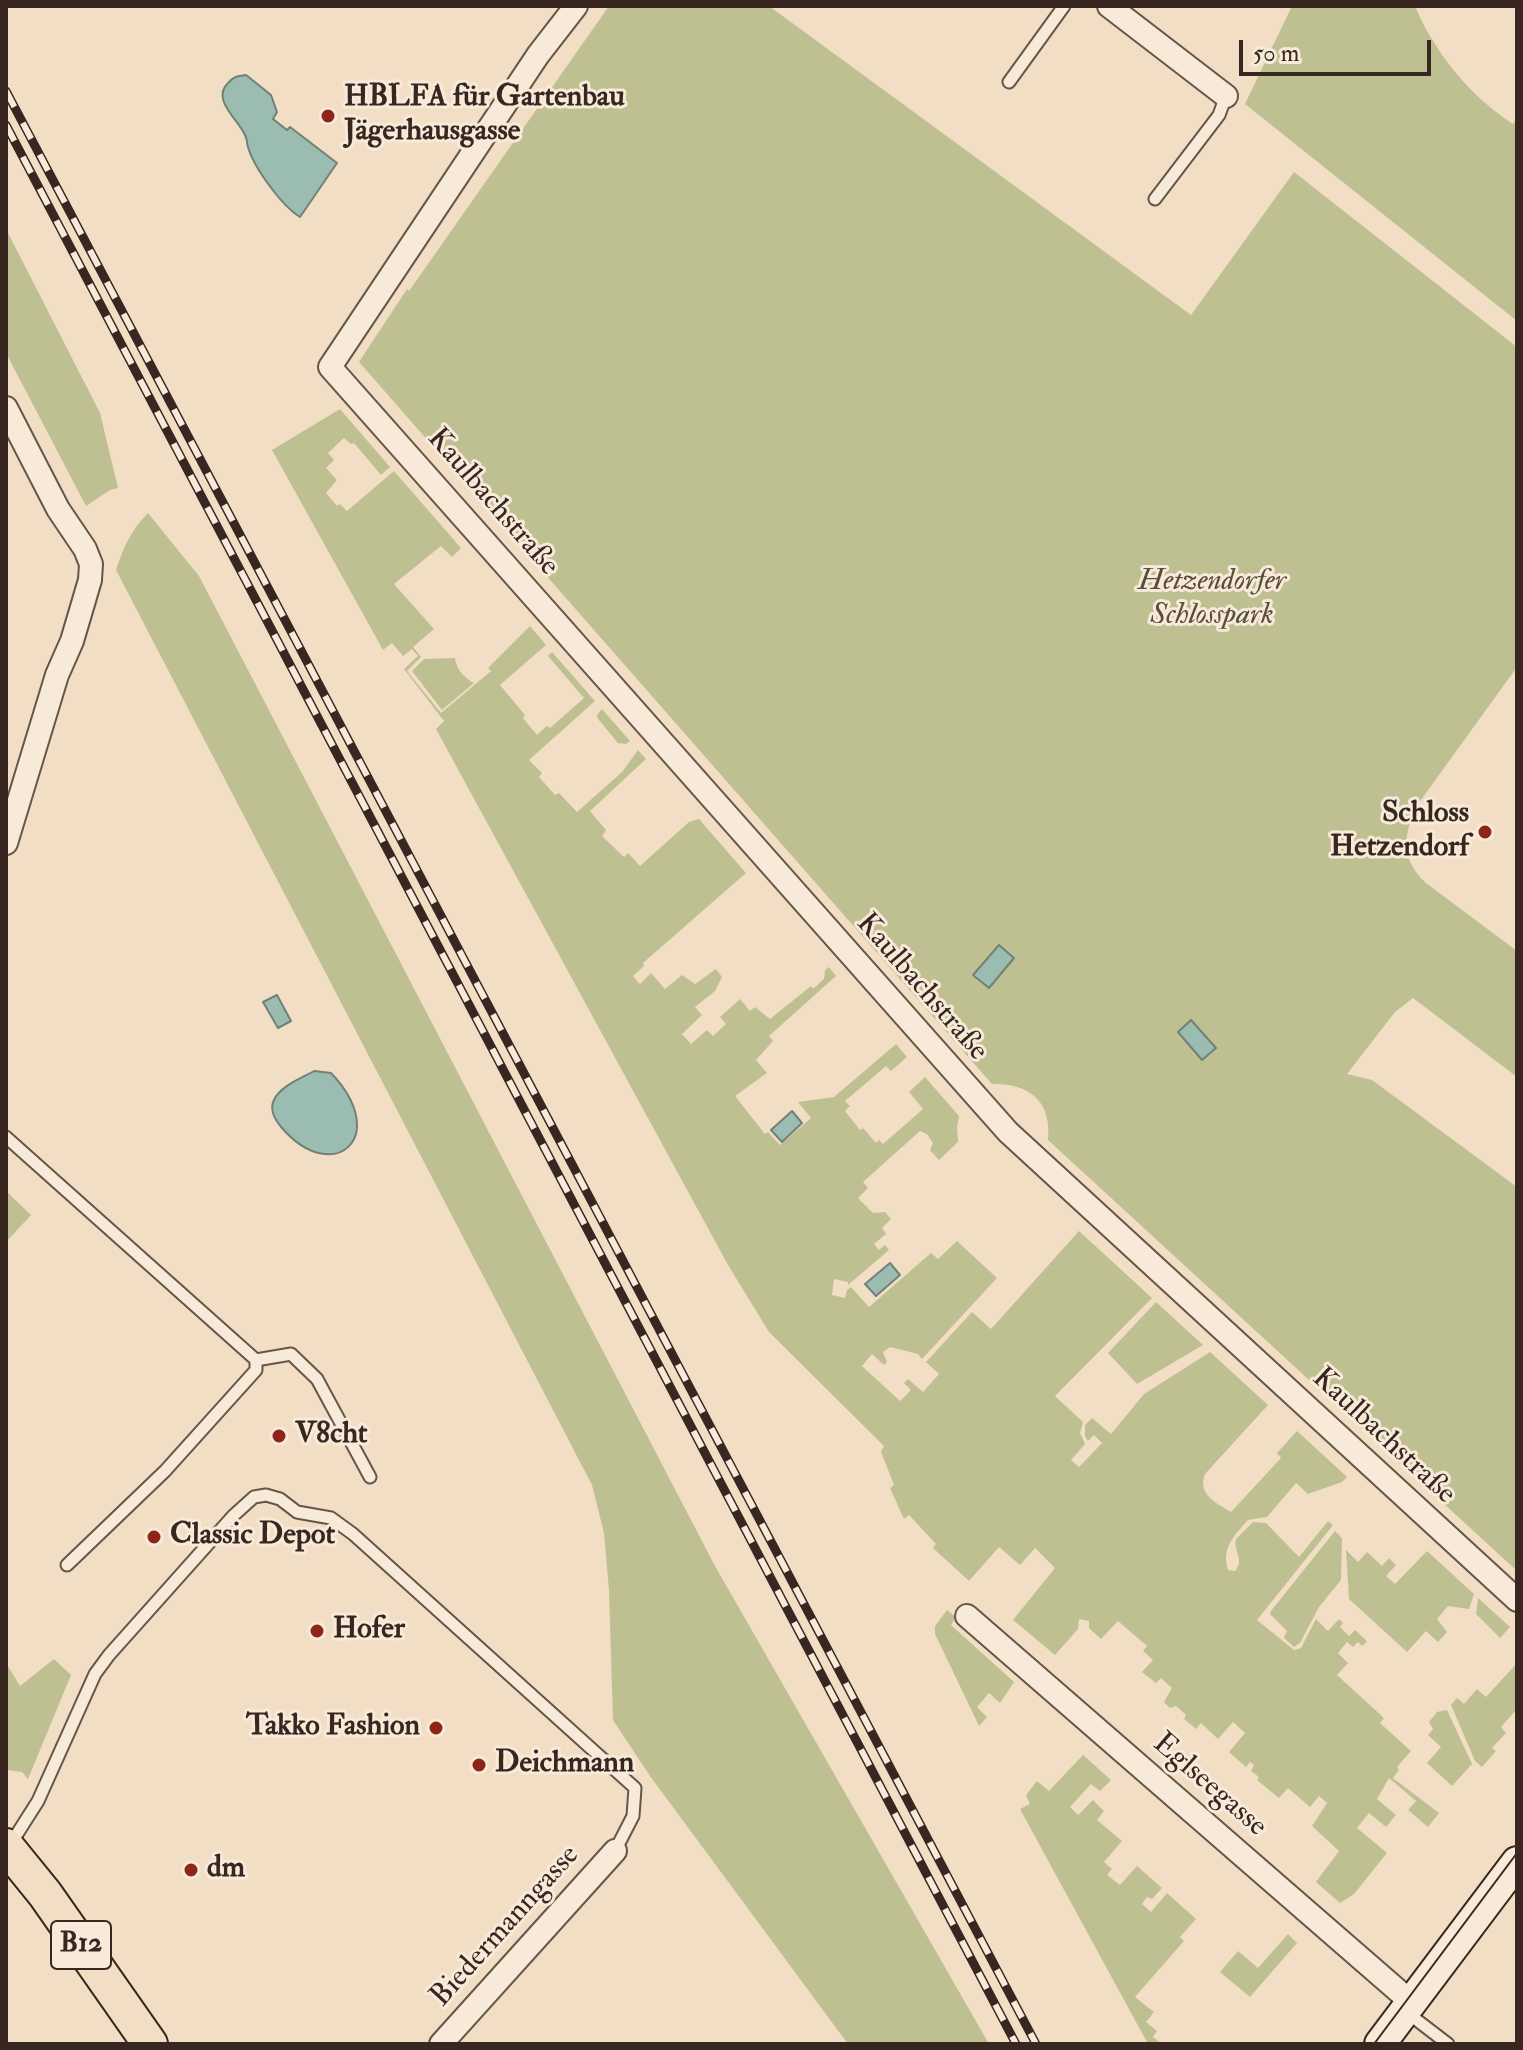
<!DOCTYPE html>
<meta charset="utf-8">
<style>
body{margin:0}
#map{position:relative;width:1523px;height:2050px;overflow:hidden;background:#f2dec4;font-family:"IM FELL Double Pica",serif}
canvas{display:block}
.frame{position:absolute;inset:0;border:8px solid #372720;pointer-events:none}
.scale{position:absolute;left:1239px;top:40px;width:192px;height:36px;box-sizing:border-box;border:4px solid #372720;border-top:0;padding-left:10px;font-size:24px;line-height:28px;white-space:nowrap;color:#372720;-webkit-text-stroke:6px #f7ead9;paint-order:stroke}
</style>
<div id="map">
<canvas width="1523" height="2050"></canvas>
<div class="frame"></div>
<div class="scale">50 m</div>
</div>
<script>
const g = document.querySelector('canvas').getContext('2d');
g.lineJoin = 'round';
function fillPath(path, color) {
  g.fillStyle = color;
  g.fill(path, 'evenodd');
}
function stroke(path, color, width, dash) {
  g.strokeStyle = color;
  g.lineWidth = width;
  g.lineCap = dash ? 'butt' : 'round';
  g.setLineDash(dash || []);
  g.stroke(path);
}
function drawText(font, color, halo, rows, align = 'center') {
  g.font = font + ' "IM FELL Double Pica",serif';
  g.lineWidth = 6;
  g.setLineDash([]);
  g.textBaseline = 'middle';
  g.strokeStyle = halo;
  g.fillStyle = color;
  for (const [text, x, y, turn = 0] of rows) {
    g.save();
    g.translate(x, y);
    g.rotate((+turn || 0) * Math.PI / 180);
    g.textAlign = isNaN(turn) ? turn : align;
    if (halo) g.strokeText(text, 0, 0);
    g.fillText(text, 0, 0);
    g.restore();
  }
}
fillPath(new Path2D(`
 M609,6H769L1191,315L1294,172L1517,347V667L1418,804C1403,833 1400,859 1426,883L1517,951V1077L1413,998L1395,1012L1347,1074L1372,1080L1517,1187V1571L1048,1140C1052,1101 1029,1083 992,1084L359,362L407,289L409,291Z
 M1292,6H1415C1434,52 1471,97 1513,124L1517,119V321L1245,104Z
 M6,229L100,413L118,488L110,490L86,506L6,353Z
 M340,409L390,467L381,475L354,443L351,444L344,438L328,453L334,460L326,468L337,480L326,493L337,506L340,504L347,511L394,471L461,548L452,557L441,546L394,584L434,629L413,647L421,657L407,671L441,713L491,671L488,668L530,626L546,645L500,685L525,715L523,718L537,735L547,726L550,728L584,698L548,656L552,652L595,701L529,760L542,773L539,777L555,795L559,793L577,812L622,772L638,750L646,759L590,811L606,830L602,836L624,857L628,853L640,866L689,822L699,819L746,873L643,963L644,966L633,976L640,984L651,973L665,989L682,975L695,984L716,969L722,977L715,991L695,1007L702,1015L682,1034L691,1044L707,1030L713,1036L726,1024L720,1017L740,999L750,1011L755,1007L770,1019L811,986L813,989L824,979L825,970L829,967L836,976L769,1036L773,1041L756,1060L767,1073L735,1096L765,1134L768,1132L780,1145L811,1118L798,1102L834,1097L896,1044L907,1057L891,1071L886,1066L845,1101L850,1106L845,1111L860,1130L863,1128L876,1143L879,1140L883,1144L923,1109L909,1092L925,1077L959,1116L957,1127L958,1142L939,1160L930,1150L933,1143L927,1134L920,1131L863,1182L868,1188L858,1198L873,1213L885,1212L891,1219L882,1228L886,1234L874,1244L879,1250L885,1245L889,1250L848,1285V1282L834,1279L832,1295L845,1298L847,1290L851,1287L869,1307L931,1253L938,1259L957,1241L997,1278L922,1359L918,1354L890,1347L883,1352L887,1362L884,1365L872,1354L862,1366L900,1401L911,1390L904,1383L908,1379L923,1392L939,1374L926,1362L972,1312L991,1329L1079,1231L1152,1298L1055,1396L1083,1422L1080,1433L1085,1444L1071,1460L1079,1467L1102,1443L1094,1435L1088,1441L1085,1436V1425L1092,1418L1111,1434L1144,1394L1210,1352L1268,1405L1205,1474C1197,1494 1216,1503 1231,1512L1281,1458L1277,1453L1297,1431L1347,1477L1342,1482L1308,1494L1296,1483L1267,1517L1248,1520C1234,1536 1221,1548 1228,1570L1235,1571C1245,1560 1233,1551 1236,1539L1253,1522L1266,1523L1299,1557L1328,1521L1333,1525L1257,1620L1294,1650L1301,1648L1316,1619L1328,1631L1339,1619L1343,1623L1340,1627L1349,1636L1355,1630L1367,1641L1362,1646L1358,1642L1353,1647L1347,1642L1338,1653L1348,1663L1337,1675L1384,1718L1380,1723L1411,1751L1397,1767L1399,1770L1393,1778L1439,1813L1428,1827L1408,1810L1416,1801L1389,1778L1377,1799L1396,1815L1386,1827L1369,1813L1357,1828L1387,1853L1354,1894L1340,1903L1316,1882L1339,1851L1312,1826L1327,1803L1319,1796L1310,1807L1288,1788L1279,1798L1257,1780L1259,1777L1251,1771L1254,1765L1250,1762L1246,1767L1229,1752L1245,1733L1233,1722L1218,1739L1201,1723L1196,1729L1184,1719L1186,1715L1176,1706L1170,1708L1164,1702L1172,1688L1161,1678L1156,1683L1142,1672L1153,1660L1143,1651L1147,1646L1118,1621L1101,1639L1089,1628V1621L1079,1619L1078,1629L1055,1655L1013,1620L1055,1568L1035,1548L1020,1565L999,1547L969,1581L933,1548L936,1544L909,1515L904,1519L890,1488L894,1485L881,1452L884,1446L769,1332L728,1265L436,729L444,721L404,669L418,656L412,649L403,656L392,643L383,650L272,450Z
 M148,513L199,576L715,1566L989,2044H848L650,1776L613,1720L609,1591L604,1533L592,1485L116,570C123,548 131,530 148,513Z
 M455,658C456,670 466,679 474,683L442,710L412,671L424,659Z
 M602,709L630,741L626,744L618,743L598,719L597,715Z
 M6,1191L31,1215L6,1242Z
 M1156,1302L1203,1345L1137,1384L1108,1353Z
 M1335,1531L1342,1538L1341,1580L1319,1607L1300,1643L1294,1647L1284,1638L1287,1631L1270,1614L1271,1611Z
 M1346,1550L1358,1562L1367,1552L1382,1566L1389,1558L1396,1565L1386,1576L1395,1584L1427,1551L1474,1594L1469,1609L1448,1606L1437,1619L1447,1632L1438,1642L1426,1631L1407,1652L1349,1599Z
 M1478,1598L1510,1627L1500,1638L1476,1614Z
 M947,1610L956,1617L951,1625L1014,1682L1000,1703L989,1693L977,1707L987,1717L979,1726L935,1634V1626Z
 M54,1659L71,1675L28,1779L22,1772L6,1770V1663L20,1686Z
 M1517,1663V1709L1501,1727L1506,1733L1492,1748L1496,1751L1482,1767L1475,1761L1451,1705L1457,1698L1464,1704L1477,1689L1486,1697Z
 M1447,1710L1472,1764L1452,1786L1427,1763L1441,1747L1428,1735L1433,1729L1429,1722L1437,1712Z
 M1083,1755L1111,1780L1100,1791L1091,1784L1070,1807L1078,1815L1093,1800L1104,1811L1097,1820L1122,1841L1104,1862L1112,1869L1107,1875L1120,1885L1137,1866L1162,1888L1152,1899L1147,1897L1142,1904L1151,1912L1167,1893L1196,1919L1180,1937L1184,1941L1135,1997L1154,2012L1146,2022L1157,2031L1153,2037L1162,2044H1148L1020,1809L1030,1804L1026,1795L1037,1781L1049,1791Z
 M1288,1934L1297,1943L1250,1997L1220,1972L1238,1951L1258,1968Z`), '#bfc091');
const water = new Path2D(`
 M246,75L271,95L277,112L273,119L287,130L290,127L337,163L300,217C282,206 254,168 248,147C246,140 248,142 245,135C238,119 210,99 229,82C235,76 238,76 246,75Z
 M999,945L1014,958L989,988L973,975Z
 M277,995L291,1021L278,1028L263,1002Z
 M1191,1020L1216,1048L1202,1060L1178,1032Z
 M314,1071L331,1073C392,1137 333,1187 282,1128C275,1120 269,1110 274,1100C280,1086 302,1078 314,1071Z
 M792,1111L802,1123L782,1142L771,1130Z
 M890,1263L900,1275L876,1296L865,1284Z`);
fillPath(water, '#9bbcb1');
stroke(water, '#738077', 2);
const service = new Path2D(`
 M1009,82L1064,6
 M1155,199L1219,115L1226,96
 M6,1137L256,1360V1370L165,1471L67,1565
 M256,1360L291,1354L317,1379L370,1477
 M10,1845L38,1801L95,1674L109,1655L234,1515L254,1497L266,1495L280,1499L297,1512L331,1518L353,1534L635,1788L633,1816L615,1851
 M1405,2011L1448,2044`);
const minor = new Path2D(`
 M576,6L538,55L330,367L1008,1132L1517,1600
 M1109,6L1226,96
 M6,408L58,509L85,549L91,564L90,580L72,641L57,675L6,843
 M967,1616L1411,2002
 M441,2044L615,1851`);
const secondary = new Path2D(`
 M1380,2044L1517,1862`);
const primary = new Path2D(`
 M6,1846L45,1894L150,2044`);
stroke(service, '#665549', 15);
stroke(minor, '#665549', 26);
stroke(secondary, '#372720', 34);
stroke(primary, '#372720', 38);
stroke(service, '#f7ead9', 11);
stroke(minor, '#f7ead9', 22);
stroke(secondary, '#f7ead9', 30);
stroke(primary, '#f2dec4', 34);
stroke(new Path2D(`
 M1374,2044L1517,1853`), '#372720', 2);
const rail = new Path2D(`
 M6,91L1036,2044
 M6,125L1016,2044`);
stroke(rail, '#372720', 9);
stroke(rail, '#f7ead9', 6, [18]);
for (const [x, y, r, color] of [
 [328,116,8,"#8f2418"],
 [1485,832,8,"#8f2418"],
 [279,1436,8,"#8f2418"],
 [154,1537,8,"#8f2418"],
 [317,1631,8,"#8f2418"],
 [436,1728,8,"#8f2418"],
 [479,1765,8,"#8f2418"],
 [191,1870,8,"#8f2418"]
]) {
  const dot = new Path2D();
  dot.arc(x, y, r, 0, 2 * Math.PI);
  g.fillStyle = color;
  g.fill(dot);
  stroke(dot, '#f7ead9', 3);
}
for (const [x, y, w] of [
 [81,1945,60]
]) {
  const box = new Path2D();
  box.roundRect(x - w / 2, y - 24, w, 48, 6);
  g.fillStyle = '#f7ead9';
  g.fill(box);
  stroke(box, '#372720', 2);
}
drawText('bold 28px', '#372720', null, [
 ["B12",81,1945]
]);
drawText('bold 30px', '#372720', '#f7ead9', [
 ["HBLFA für Gartenbau",344,99],
 ["Jägerhausgasse",344,133],
 ["Schloss",1469,815,"right"],
 ["Hetzendorf",1469,849,"right"],
 ["V8cht",295,1436],
 ["Classic Depot",170,1537],
 ["Hofer",333,1631],
 ["Takko Fashion",420,1728,"right"],
 ["Deichmann",495,1765],
 ["dm",207,1870]
], 'left');
drawText('30px', '#372720', '#f7ead9', [
 ["Kaulbachstraße",492,503,49],
 ["Kaulbachstraße",921,988,49],
 ["Kaulbachstraße",1383,1437,43],
 ["Eglseegasse",1209,1786,41],
 ["Biedermanngasse",506,1927,-48]
]);
drawText('italic 30px', '#594d3c', '#f7ead9', [
 ["Hetzendorfer",1212,583],
 ["Schlosspark",1212,617]
]);
</script>
